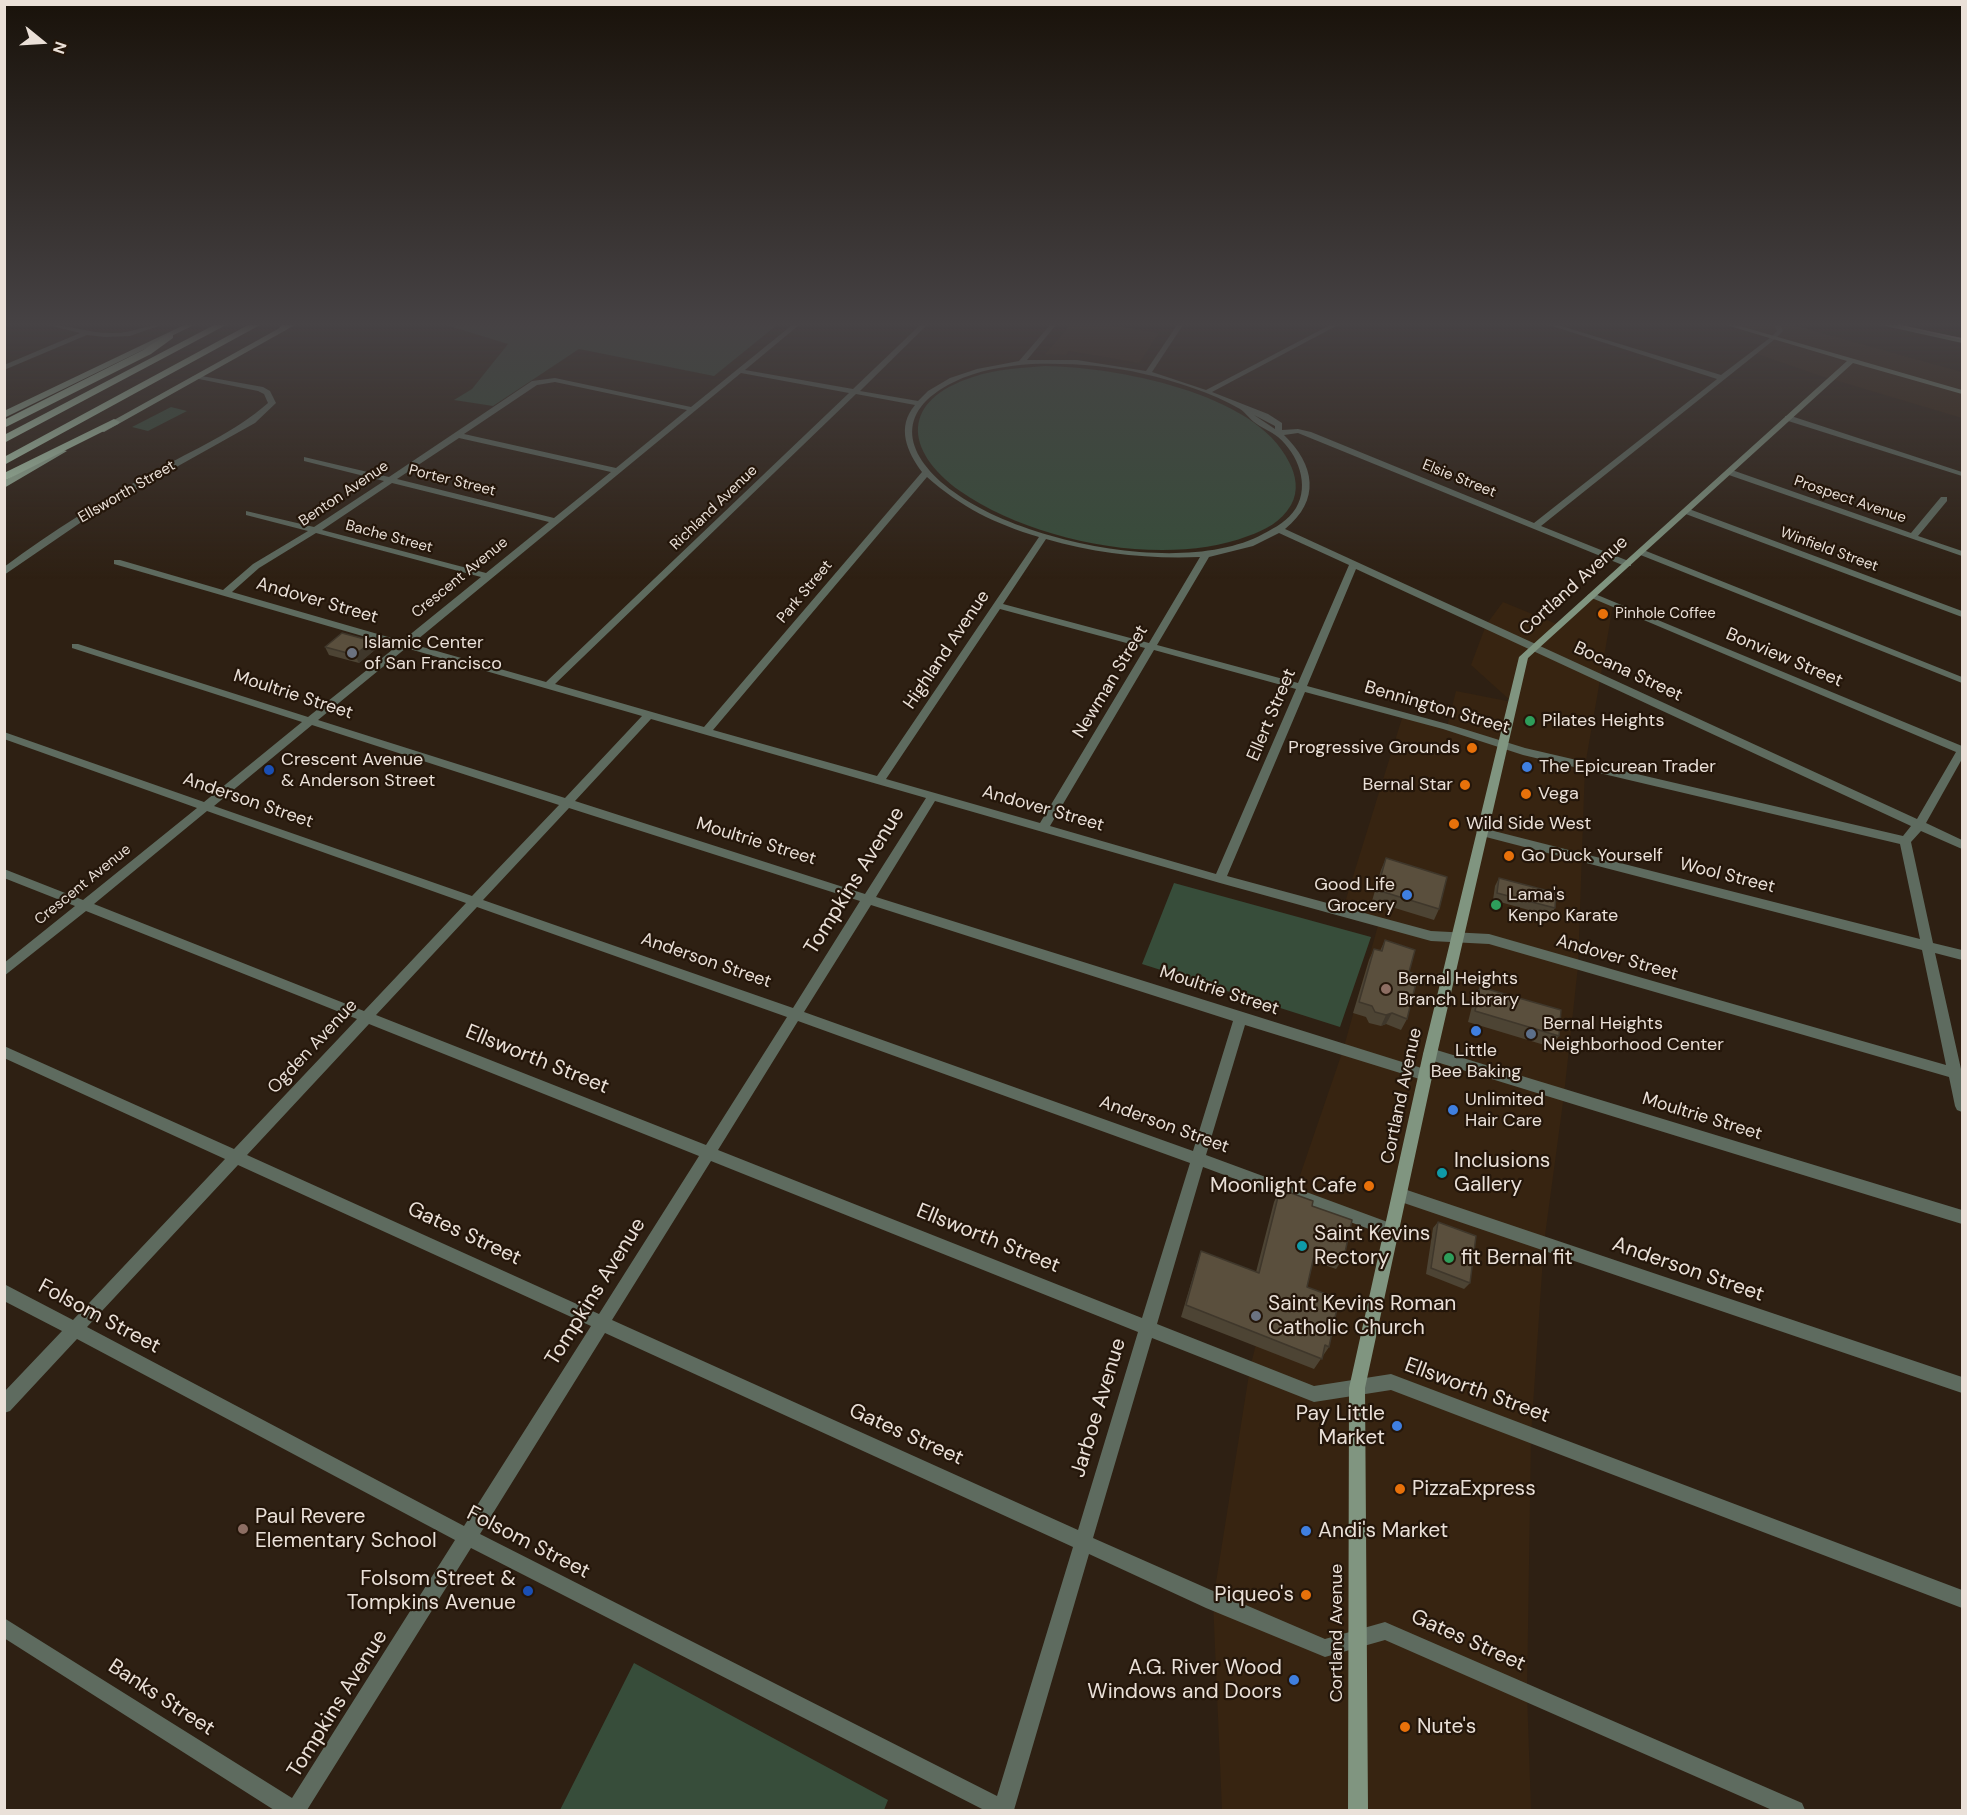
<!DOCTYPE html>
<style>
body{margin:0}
#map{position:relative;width:1967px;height:1815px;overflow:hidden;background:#2e2013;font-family:"DM Sans",sans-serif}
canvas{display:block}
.frame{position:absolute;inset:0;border:6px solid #eae0d8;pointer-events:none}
.north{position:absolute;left:12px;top:12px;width:60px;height:60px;-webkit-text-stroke:4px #24160a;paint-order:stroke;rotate:108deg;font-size:16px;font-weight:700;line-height:24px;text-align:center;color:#eae0d8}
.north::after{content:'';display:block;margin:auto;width:21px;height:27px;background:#eae0d8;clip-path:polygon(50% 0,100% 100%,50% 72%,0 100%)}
</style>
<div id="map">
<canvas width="1967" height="1815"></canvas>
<div class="frame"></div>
<div class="north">N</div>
</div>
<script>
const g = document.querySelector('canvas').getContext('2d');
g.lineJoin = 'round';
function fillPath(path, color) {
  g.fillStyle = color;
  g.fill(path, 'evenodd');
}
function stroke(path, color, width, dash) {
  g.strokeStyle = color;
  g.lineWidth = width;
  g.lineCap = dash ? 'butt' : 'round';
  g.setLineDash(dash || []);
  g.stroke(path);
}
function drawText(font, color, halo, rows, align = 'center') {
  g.font = font + ' "DM Sans",sans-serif';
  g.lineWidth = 4.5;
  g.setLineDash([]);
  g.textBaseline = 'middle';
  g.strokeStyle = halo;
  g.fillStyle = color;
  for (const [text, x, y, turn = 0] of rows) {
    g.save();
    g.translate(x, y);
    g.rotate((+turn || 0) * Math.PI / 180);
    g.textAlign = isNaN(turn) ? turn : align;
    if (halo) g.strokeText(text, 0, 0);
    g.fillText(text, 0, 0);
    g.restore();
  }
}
fillPath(new Path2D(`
 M1070,325H1108L1159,333L1139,363L1069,351L1066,355L1045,354Z
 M1730,325H1793L1962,372V418L1818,375L1754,353L1772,337Z
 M1592,596L1613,605L1585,766L1578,966L1564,1095L1544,1243L1531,1435L1527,1693L1531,1810H1222L1213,1601L1250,1368L1294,1193L1343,1050L1379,922L1342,912L1403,715L1447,727L1456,691L1512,702L1471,665L1486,625L1503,602L1559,625Z`), '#372411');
fillPath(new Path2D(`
 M446,325H777L714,376L579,349L493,406L454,400L472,389L508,344Z
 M1045,366C1114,367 1256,392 1289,462C1296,475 1299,491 1291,505C1281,522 1265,530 1248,536C1164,568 1033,542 960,491C903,450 901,400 973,377C996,369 1021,368 1045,366Z
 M171,407L187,411L148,431L132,427Z
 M1174,883L1371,937L1340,1027L1142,964Z
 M634,1663L888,1800L884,1810H560Z`), '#374d3a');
fillPath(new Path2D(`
 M48,325C70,325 92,334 114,333C131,333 146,325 161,325L130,336L105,337L87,335L4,370V365L80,333Z
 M792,325H799L745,370L853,389L920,325H927L860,391L918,401L928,391L950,378L977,369L1019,361L1050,325H1056L1027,360H1077L1146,371L1177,325H1183L1152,372L1206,390L1330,325H1338L1212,392L1268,414L1282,423V430L1298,429L1311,432L1534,523L1717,379L1549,325H1558L1721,375L1771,337L1777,331L1774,325H1780L1783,331L1775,339L1541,526L1631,562V566H1625L1298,433L1284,435C1315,465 1321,500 1285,529L1917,819L1956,752L1587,596L1589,594H1595L1962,746V759L1926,823L1962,840V849L1921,831L1911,842L1933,943L1962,950V960L1935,953L1961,1069H1962V1112L1957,1110L1955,1106L1949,1077L1489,944L1431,941L1220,883L935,801L876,897L1431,1071L1433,1075L1431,1079L1426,1081L1245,1025L1206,1155L1393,1224L1398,1226L1401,1231L1398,1236L1393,1238L1203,1167L1157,1324L1314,1386L1391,1374L1962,1590V1608L1391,1390L1314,1402L1152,1338L1093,1538L1220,1594L1325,1639L1385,1622L1802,1803L1805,1810H1772L1385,1640L1325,1657L1206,1608L1089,1554L1014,1810H984L471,1548L307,1810H274L4,1638V1618L292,1798L455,1540L77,1339L10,1411L4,1413V1392L62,1331L4,1301V1284L73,1320L225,1159L4,1058V1046L234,1149L357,1019L86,911L4,976V963L75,906L4,878V869L83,900L197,808L4,739V732L204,802L302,722L72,648V644H78L308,717L397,646L114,564V560H120L223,590L253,564L308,531L246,515V511L314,527L384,481L304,461V457L389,477L532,381L555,378L691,407ZM1032,364C1069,363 1107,365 1144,374C1175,381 1213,393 1240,409C1245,412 1249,418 1254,422C1261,428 1271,431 1278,437C1298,454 1310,485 1296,508C1288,521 1276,527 1263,534C1186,576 1023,543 954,492C905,457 892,412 954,382C978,370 1005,366 1032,364ZM741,373L849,393L546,682L412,644ZM555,382L687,410L616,468L464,434L537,385ZM856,394L915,405C896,427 907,452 922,472L704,727L555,684ZM1254,415L1275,426V429ZM459,438L611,472L554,518L397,479ZM927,477C961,507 995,524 1039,537L877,776L713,730ZM392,483L549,522L486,573L322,530ZM316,533L481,577L402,641L232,592L259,568ZM1279,533L1349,565L1298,683L1157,645L1209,557L1253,546ZM1046,539C1097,554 1148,559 1200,557L1149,643L1003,604ZM1356,569L1911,826L1903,836L1525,748L1451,725L1307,686ZM1000,609L1145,648L1040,823L886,779ZM406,648L642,716L565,798L318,720ZM1154,650L1296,689L1216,874L1050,826ZM1305,692L1443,729L1523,755L1900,844L1920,939L1482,828L1476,832L1482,836L1922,950L1946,1065L1489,934L1431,931L1227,876ZM651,719L926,798L865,894L575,801ZM312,725L559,805L472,896L214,806ZM569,808L860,901L793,1008L483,900ZM207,811L466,903L364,1011L94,904ZM871,905L1233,1021L1193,1151L804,1012ZM477,907L787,1017L706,1145L376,1015ZM798,1021L1190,1163L1142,1318L718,1150ZM369,1024L699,1156L599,1314L247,1155ZM711,1161L1138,1332L1078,1530L612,1320ZM238,1165L591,1326L464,1526L87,1327ZM605,1333L1073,1547L997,1796L480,1534Z
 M196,375L263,387L270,391L276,403L255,423L96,512L4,575V567C52,531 102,500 155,471C193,450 235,432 268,403L264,394L258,391L194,378L192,377Z
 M1785,416H1791L1962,472V476L1785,420Z
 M1726,470H1732L1911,533L1941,497H1947V501L1918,536L1962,551V556L1726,474Z
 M1683,509H1689L1962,611V617L1683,513Z
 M1641,549L1962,677V683L1638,554V550Z
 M1430,1048L1962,1210V1224L1430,1060L1425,1058L1423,1054L1425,1050Z
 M1401,1188L1962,1377V1393L1401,1202L1396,1200L1394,1195L1396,1190Z`), '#5e6b5f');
fillPath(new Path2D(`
 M1726,325H1736L1962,390V394L1853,363L1528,658L1437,1054L1365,1388L1368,1810H1348L1349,1388L1423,1054L1519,657L1847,361Z`), '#809580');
fillPath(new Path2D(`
 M184,325H194L4,418V411Z
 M285,325H295L104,432L96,430Z
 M1881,325H1896L1962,338V343Z
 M59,449L67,451L4,488V481Z`), '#99b49a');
fillPath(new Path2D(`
 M214,325H226L4,443V435Z
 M248,325H260L4,465V457Z
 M282,325H293L284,331L279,328Z
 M169,333L173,334V338L151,354L4,428V420L143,350Z
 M114,419L120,422L118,424L4,481V473Z`), '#b0d1b2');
stroke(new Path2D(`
 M1898,325L1962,339`), '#d6ccc3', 1.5);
fillPath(new Path2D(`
 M325,647L376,649L359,663L329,655Z
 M1386,858L1439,909L1434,920L1372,901L1381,870Z
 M1499,878L1555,908L1550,916L1493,900L1495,886Z
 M1385,940L1409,972L1407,1019L1401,1030L1386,1024L1381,1026L1369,1023L1366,1017L1353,1013L1369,960L1374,949L1380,951Z
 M1480,987L1559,1036L1551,1047L1468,1022L1474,998Z
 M1280,1189L1312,1206L1344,1257L1336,1269L1313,1261L1307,1287L1333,1301L1329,1347L1314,1369L1181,1317L1197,1263L1201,1251L1256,1272L1274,1202Z
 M1438,1222L1470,1283L1464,1289L1426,1274L1433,1228Z`), '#4d4434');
fillPath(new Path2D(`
 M372,641L376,649L359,663L355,655Z
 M1392,1013L1386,1024L1381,1026L1386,1015Z`), '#3f372b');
const building = new Path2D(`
 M342,633L372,641L355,655L325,647Z
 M1386,858L1447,877L1439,909L1377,890Z
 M1499,878L1556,893L1555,908L1497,893Z
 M1385,940L1415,950L1409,972L1418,975L1407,1019L1392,1013L1386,1015L1375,1012L1372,1006L1359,1002L1374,949L1382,951Z
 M1480,987L1561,1010L1559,1036L1475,1011Z
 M1280,1189L1313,1201L1312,1206L1352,1220L1344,1257L1316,1247L1307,1287L1334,1297L1333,1301L1338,1303L1329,1347L1325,1345L1322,1359L1186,1305L1201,1251L1259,1273Z
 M1438,1222L1476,1236L1470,1283L1431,1268Z`);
fillPath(building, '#5a4f3d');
stroke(building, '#3f372b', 1.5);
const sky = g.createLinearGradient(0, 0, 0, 579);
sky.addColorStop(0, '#19120a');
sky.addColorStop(0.56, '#464244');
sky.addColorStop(1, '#46424400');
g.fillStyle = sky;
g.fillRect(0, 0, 1967, 579);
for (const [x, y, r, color] of [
 [1603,614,6,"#e8710a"],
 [352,653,6,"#6b7280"],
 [1530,721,6,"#2e9e5b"],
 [1472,748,6,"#e8710a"],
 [1527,767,6,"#3f7fe0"],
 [269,770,6,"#1a4fb4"],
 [1465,785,6,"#e8710a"],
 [1526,794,6,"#e8710a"],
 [1454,824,6,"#e8710a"],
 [1509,856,6,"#e8710a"],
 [1407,895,6,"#3f7fe0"],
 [1496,905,6,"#2e9e5b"],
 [1386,989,6,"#8d6e63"],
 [1476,1031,6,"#3f7fe0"],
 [1531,1034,6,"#5c6f8a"],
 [1453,1110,6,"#3f7fe0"],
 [1442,1173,6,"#0f9aa8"],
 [1369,1186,6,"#e8710a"],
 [1302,1246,6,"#0f9aa8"],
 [1449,1258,6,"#2e9e5b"],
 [1256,1316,6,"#6b7280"],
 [1397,1426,6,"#3f7fe0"],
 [1400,1489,6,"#e8710a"],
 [243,1529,6,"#8d6e63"],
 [1306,1531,6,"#3f7fe0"],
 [528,1591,6,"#1a4fb4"],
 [1306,1595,6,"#e8710a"],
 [1294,1680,6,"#3f7fe0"],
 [1405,1727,6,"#e8710a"]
]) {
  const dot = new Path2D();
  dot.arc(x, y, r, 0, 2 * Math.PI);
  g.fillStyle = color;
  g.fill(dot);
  stroke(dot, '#24160a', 2);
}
drawText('15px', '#eae0d8', '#24160a', [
 ["Elsie Street",1459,479,22],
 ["Porter Street",452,481,14],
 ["Ellsworth Street",127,492,-30],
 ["Benton Avenue",344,494,-34],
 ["Prospect Avenue",1850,500,19],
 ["Richland Avenue",714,508,-44],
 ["Bache Street",389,537,15],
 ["Winfield Street",1829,550,20],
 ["Crescent Avenue",460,578,-39],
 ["Park Street",805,592,-50],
 ["Crescent Avenue",83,885,-39]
]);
drawText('15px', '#eae0d8', '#24160a', [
 ["Pinhole Coffee",1615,614]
], 'left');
drawText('18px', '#eae0d8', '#24160a', [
 ["Cortland Avenue",1574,586,-42],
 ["Andover Street",317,601,16],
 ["Highland Avenue",947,650,-56],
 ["Bonview Street",1784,658,23],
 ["Bocana Street",1628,672,25],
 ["Newman Street",1111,682,-59],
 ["Moultrie Street",293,695,18],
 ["Bennington Street",1437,708,16],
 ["Ellert Street",1272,715,-67],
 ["Anderson Street",248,801,19],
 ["Andover Street",1043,809,16],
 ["Moultrie Street",756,842,17],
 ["Wool Street",1727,876,14],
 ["Andover Street",1617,958,16],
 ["Anderson Street",706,961,19],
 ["Moultrie Street",1219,991,18],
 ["Ogden Avenue",313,1047,-47],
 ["Cortland Avenue",1402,1096,-78],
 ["Moultrie Street",1702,1117,17],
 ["Anderson Street",1164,1125,20],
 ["Cortland Avenue",1337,1633,-90]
]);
drawText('18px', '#eae0d8', '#24160a', [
 ["Islamic Center",364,643],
 ["of San Francisco",364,664],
 ["Pilates Heights",1542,721],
 ["Progressive Grounds",1460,748,"right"],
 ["Crescent Avenue",281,760],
 ["& Anderson Street",281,781],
 ["The Epicurean Trader",1539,767],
 ["Bernal Star",1453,785,"right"],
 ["Vega",1538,794],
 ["Wild Side West",1466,824],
 ["Go Duck Yourself",1521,856],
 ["Good Life",1395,885,"right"],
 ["Grocery",1395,906,"right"],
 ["Lama's",1508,895],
 ["Kenpo Karate",1508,916],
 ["Bernal Heights",1398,979],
 ["Branch Library",1398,1000],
 ["Bernal Heights",1543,1024],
 ["Neighborhood Center",1543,1045],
 ["Little",1476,1051,"center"],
 ["Bee Baking",1476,1072,"center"],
 ["Unlimited",1465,1100],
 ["Hair Care",1465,1121]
], 'left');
drawText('21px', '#eae0d8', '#24160a', [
 ["Tompkins Avenue",855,881,-58],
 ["Ellsworth Street",537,1060,22],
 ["Gates Street",464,1234,25],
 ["Ellsworth Street",988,1239,22],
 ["Anderson Street",1688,1270,19],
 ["Tompkins Avenue",596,1292,-58],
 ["Folsom Street",99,1317,28],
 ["Ellsworth Street",1477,1391,20],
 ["Jarboe Avenue",1099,1408,-73],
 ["Gates Street",906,1435,24],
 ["Folsom Street",528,1543,27],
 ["Gates Street",1468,1641,24],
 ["Banks Street",161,1698,33],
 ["Tompkins Avenue",338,1704,-58]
]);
drawText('21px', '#eae0d8', '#24160a', [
 ["Inclusions",1454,1161],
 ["Gallery",1454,1185],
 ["Moonlight Cafe",1357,1186,"right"],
 ["Saint Kevins",1314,1234],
 ["Rectory",1314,1258],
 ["fit Bernal fit",1461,1258],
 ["Saint Kevins Roman",1268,1304],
 ["Catholic Church",1268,1328],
 ["Pay Little",1385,1414,"right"],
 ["Market",1385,1438,"right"],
 ["PizzaExpress",1412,1489],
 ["Paul Revere",255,1517],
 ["Elementary School",255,1541],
 ["Andi's Market",1318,1531],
 ["Folsom Street &",516,1579,"right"],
 ["Tompkins Avenue",516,1603,"right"],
 ["Piqueo's",1294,1595,"right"],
 ["A.G. River Wood",1282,1668,"right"],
 ["Windows and Doors",1282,1692,"right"],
 ["Nute's",1417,1727]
], 'left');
</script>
